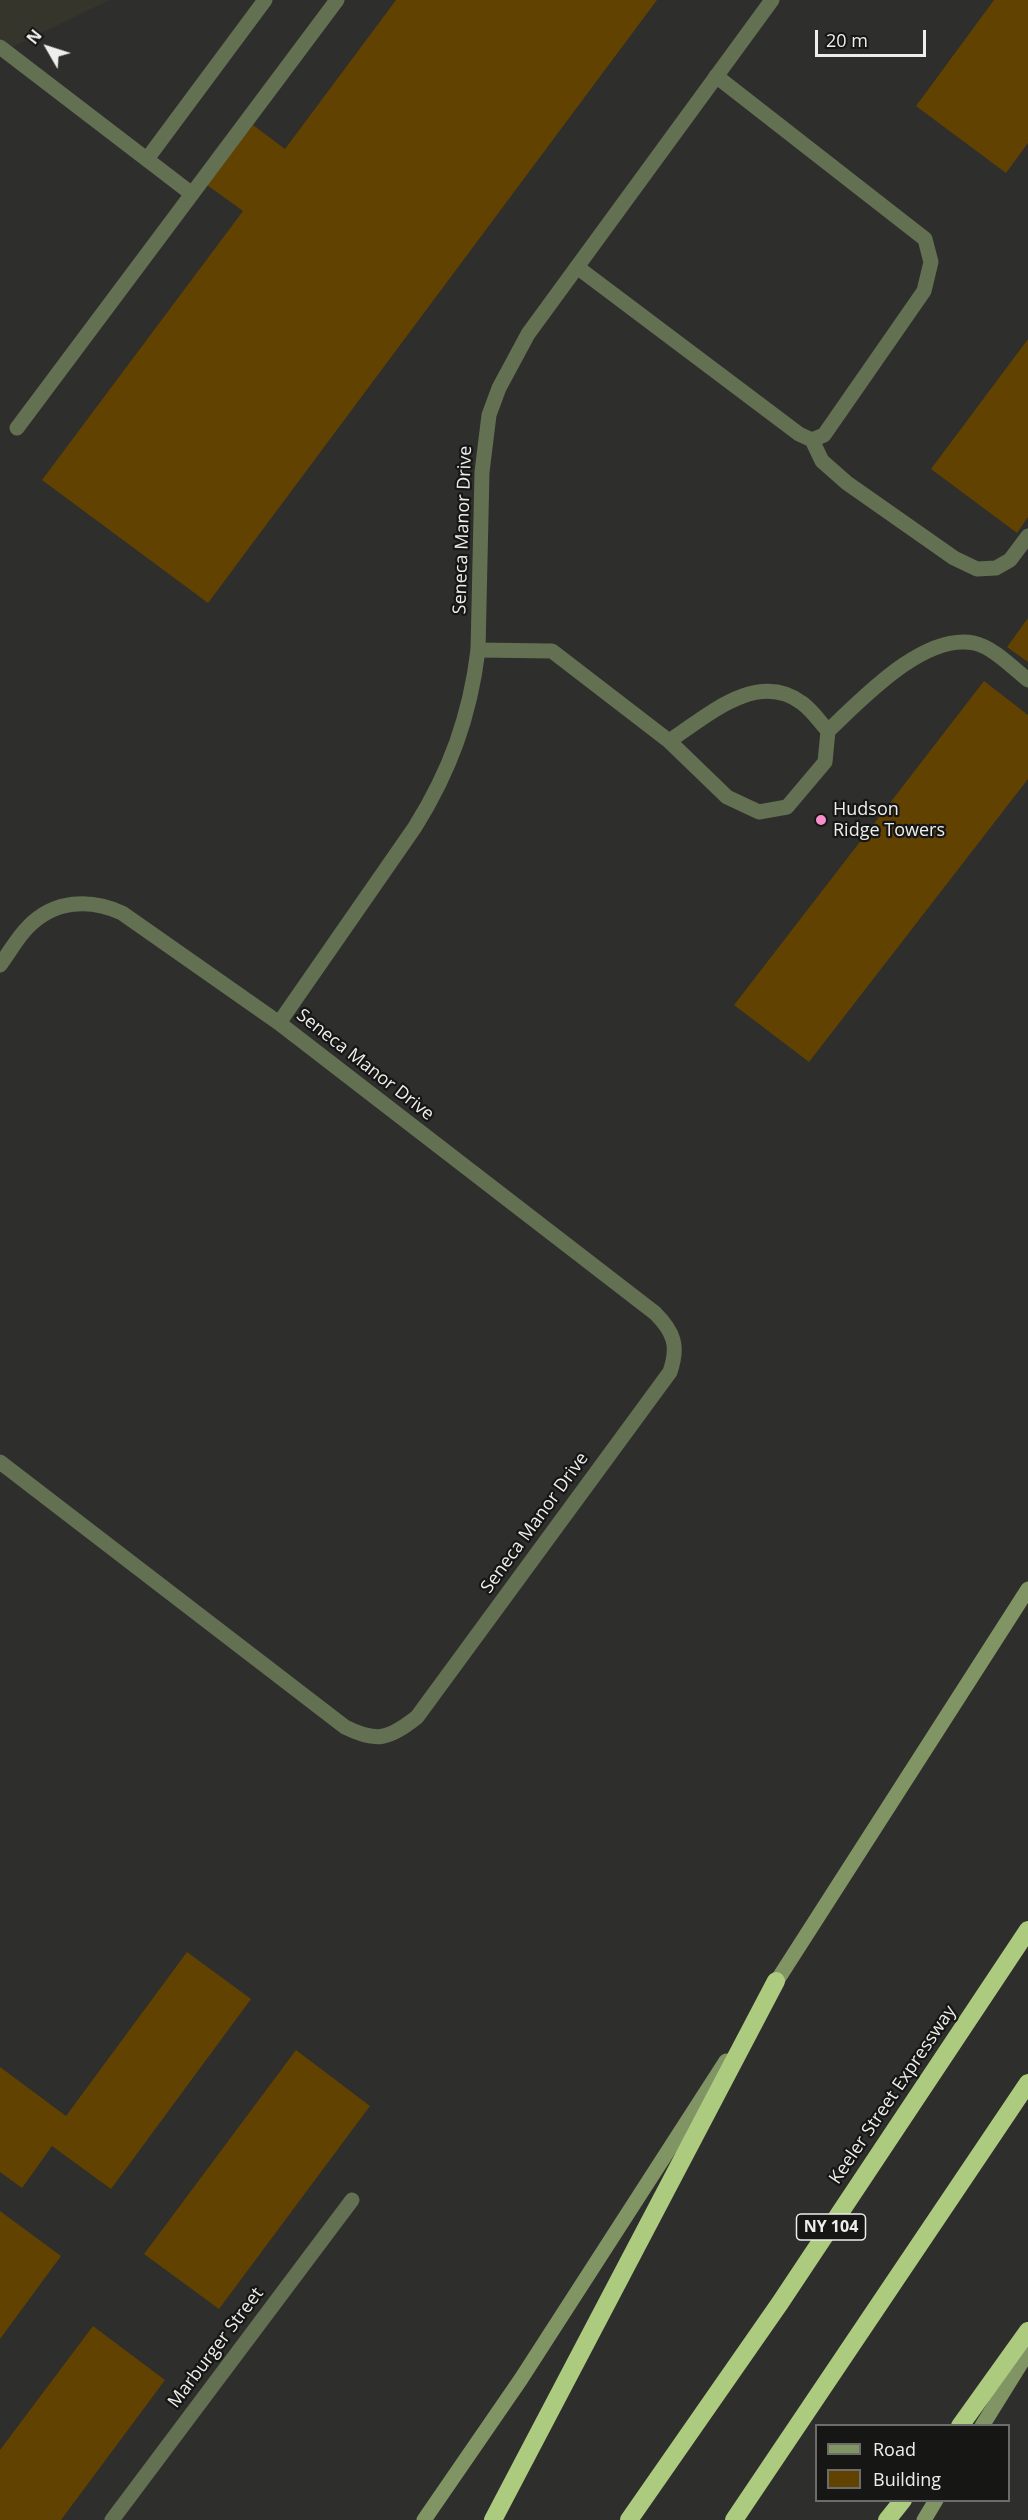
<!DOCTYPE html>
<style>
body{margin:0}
#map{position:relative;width:1028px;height:2520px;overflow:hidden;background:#2e2e2c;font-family:"Open Sans",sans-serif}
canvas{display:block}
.legend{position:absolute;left:815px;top:2424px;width:195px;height:78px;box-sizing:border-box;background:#161615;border:2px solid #6c6c6b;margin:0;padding:8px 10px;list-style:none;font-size:18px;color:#eeeeec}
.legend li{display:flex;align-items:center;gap:12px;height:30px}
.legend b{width:30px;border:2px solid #6c6c6b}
.north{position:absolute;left:18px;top:18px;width:60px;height:60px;-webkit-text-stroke:4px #161615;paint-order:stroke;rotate:309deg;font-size:16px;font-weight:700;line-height:24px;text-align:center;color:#eeeeec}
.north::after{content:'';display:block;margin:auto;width:21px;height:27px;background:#eeeeec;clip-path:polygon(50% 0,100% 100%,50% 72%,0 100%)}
.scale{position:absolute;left:815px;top:30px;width:111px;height:27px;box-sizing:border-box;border:3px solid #eeeeec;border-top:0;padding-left:8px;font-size:18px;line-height:21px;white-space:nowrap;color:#eeeeec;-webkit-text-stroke:4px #161615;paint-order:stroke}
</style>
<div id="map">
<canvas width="1028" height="2520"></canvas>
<ul class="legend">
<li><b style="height:8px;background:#819564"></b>Road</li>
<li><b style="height:16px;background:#614200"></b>Building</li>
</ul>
<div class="north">N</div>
<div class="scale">20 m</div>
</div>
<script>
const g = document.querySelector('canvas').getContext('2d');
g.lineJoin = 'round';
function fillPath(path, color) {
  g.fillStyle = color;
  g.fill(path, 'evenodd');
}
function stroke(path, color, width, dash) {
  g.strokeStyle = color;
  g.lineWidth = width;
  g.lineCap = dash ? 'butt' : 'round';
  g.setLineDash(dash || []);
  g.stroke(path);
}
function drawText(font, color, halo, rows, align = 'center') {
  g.font = font + ' "Open Sans",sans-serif';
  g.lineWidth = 4.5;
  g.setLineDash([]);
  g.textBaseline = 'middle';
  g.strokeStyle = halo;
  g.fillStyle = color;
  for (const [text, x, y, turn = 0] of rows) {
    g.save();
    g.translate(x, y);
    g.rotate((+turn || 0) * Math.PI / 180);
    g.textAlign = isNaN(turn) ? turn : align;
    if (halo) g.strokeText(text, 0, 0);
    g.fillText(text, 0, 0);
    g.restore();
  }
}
fillPath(new Path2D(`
 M0,0H110L0,53Z`), '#35352c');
fillPath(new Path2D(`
 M396,0H657L208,603L42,480L243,211L207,185L253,125L285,149Z
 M994,0H1028V143L1006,173L916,106Z
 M1028,339V517L1017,533L931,469Z
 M1028,618V662L1007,647Z
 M984,681L1028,715V779L809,1062L734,1005Z
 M187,1952L251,1999L111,2189L52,2146L22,2188L0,2172V2067L66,2116Z
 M296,2050L370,2106L219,2309L144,2254Z
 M0,2211L61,2256L0,2339Z
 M93,2326L165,2380L61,2520H0V2450Z`), '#614200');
stroke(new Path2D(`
 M0,47L192,194
 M147,159L265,0
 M577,267L799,434L812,440L824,435L924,291L931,262L925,239L716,76
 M17,428L337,0
 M812,440L822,461L847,483L954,558L977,569L996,568L1010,560L1028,536
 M478,650L552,651L669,741L727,797L759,812L787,807L825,762L828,731C820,722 812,710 802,703C757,669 706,717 669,741
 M828,731C862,699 923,633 974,643C993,647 1013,668 1028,680`), '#637052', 15);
stroke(new Path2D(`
 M0,965C9,953 17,938 28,927C54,900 90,898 122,913L279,1023L655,1313C674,1332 679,1346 670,1372L417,1717C389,1739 377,1743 345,1727L0,1462
 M279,1023L415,827C450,771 470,716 478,650L482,472L489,415L499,388L528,334L772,0
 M112,2520L352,2200`), '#637052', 15);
stroke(new Path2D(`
 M771,1990L1028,1589
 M982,2426L1028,2352
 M424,2520L521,2379L726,2061
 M924,2520L936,2500`), '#819564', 15);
stroke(new Path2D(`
 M960,2426L1028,2331
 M493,2520L776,1981
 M629,2520L780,2303L1028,1930
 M734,2520L1028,2083
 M887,2520L903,2500`), '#accb7f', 18);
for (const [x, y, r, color] of [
 [821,820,6,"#f890cb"]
]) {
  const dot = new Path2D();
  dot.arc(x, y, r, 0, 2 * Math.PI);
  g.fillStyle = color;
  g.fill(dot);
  stroke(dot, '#161615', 2);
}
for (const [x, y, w] of [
 [831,2227,69]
]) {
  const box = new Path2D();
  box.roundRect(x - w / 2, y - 13, w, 26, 4.5);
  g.fillStyle = '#161615';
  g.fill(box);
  stroke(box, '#eeeeec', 1.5);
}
drawText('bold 16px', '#eeeeec', null, [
 ["NY 104",831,2227]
]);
drawText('18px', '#eeeeec', '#161615', [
 ["Seneca Manor Drive",463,530,-88],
 ["Seneca Manor Drive",365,1065,38],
 ["Seneca Manor Drive",535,1523,-54],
 ["Keeler Street Expressway",893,2095,-56],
 ["Marburger Street",216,2348,-53]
]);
drawText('18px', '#eeeeec', '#161615', [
 ["Hudson",833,810],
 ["Ridge Towers",833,831]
], 'left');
</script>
